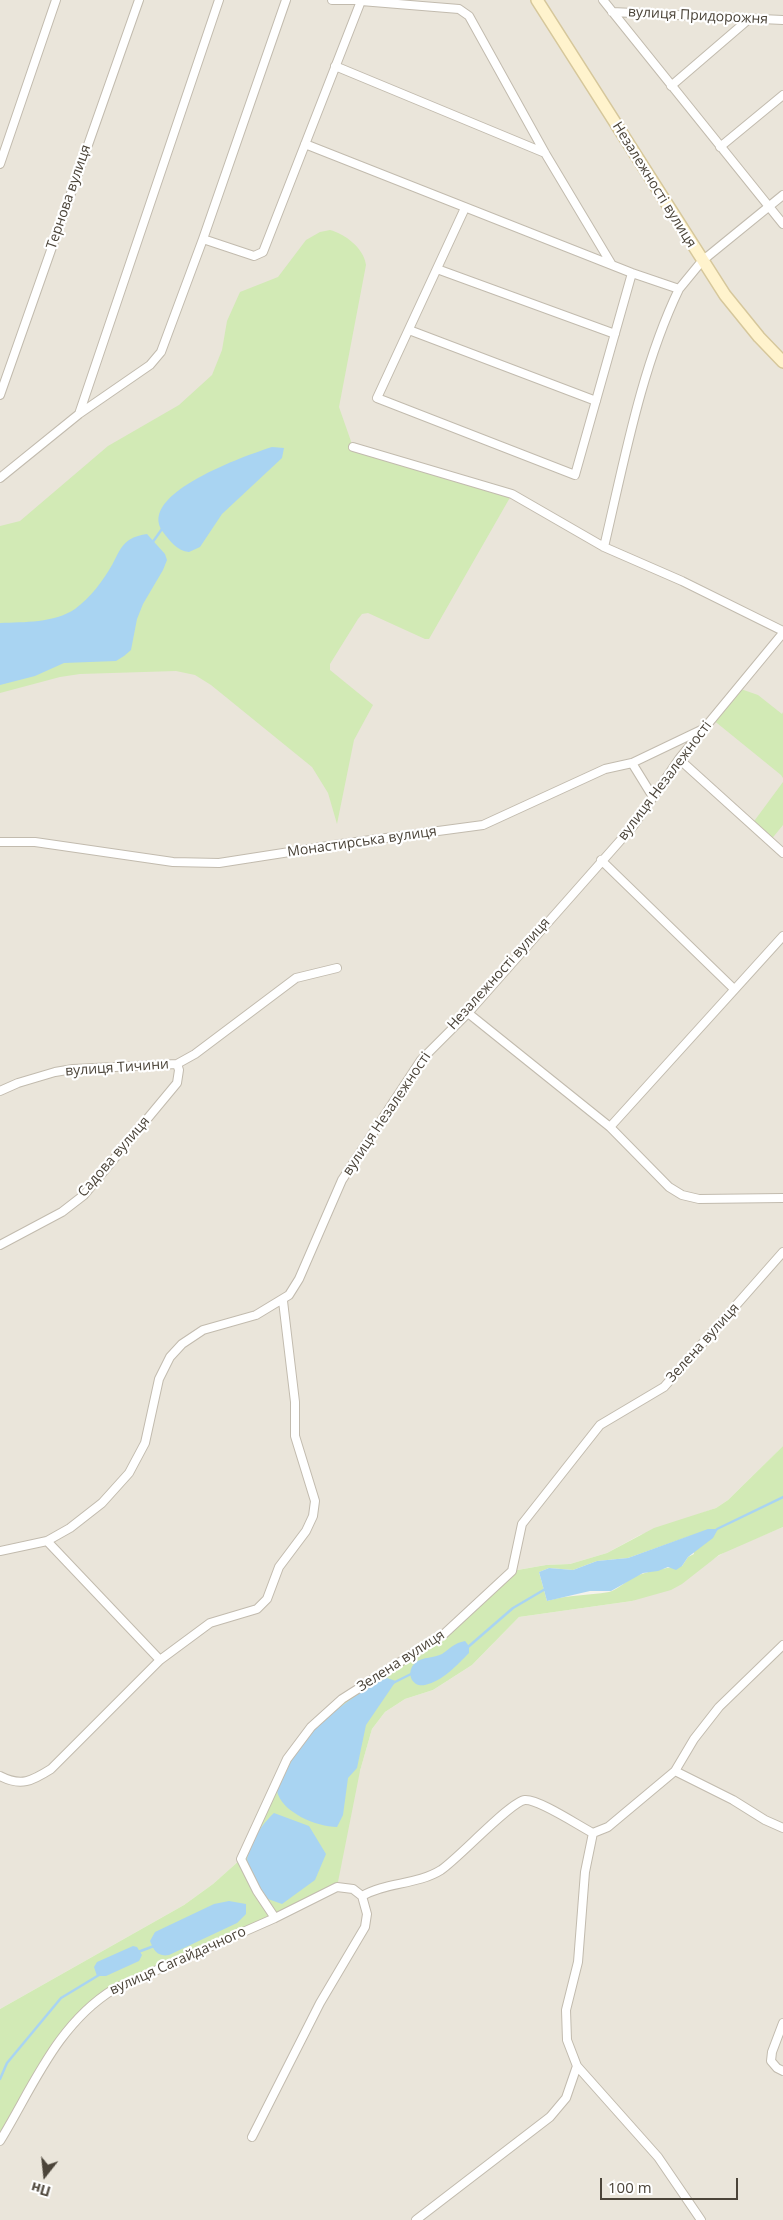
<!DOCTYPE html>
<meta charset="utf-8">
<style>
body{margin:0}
#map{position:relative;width:783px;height:2220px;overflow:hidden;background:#f6f3ec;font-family:"Open Sans",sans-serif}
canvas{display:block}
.north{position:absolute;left:20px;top:2150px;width:50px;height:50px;-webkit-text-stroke:4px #fff;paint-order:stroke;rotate:196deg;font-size:14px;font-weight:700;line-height:20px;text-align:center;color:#4b4439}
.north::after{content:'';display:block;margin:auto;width:18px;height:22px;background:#4b4439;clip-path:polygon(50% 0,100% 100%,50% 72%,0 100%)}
.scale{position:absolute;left:600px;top:2178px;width:138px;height:22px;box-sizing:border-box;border:2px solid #4b4439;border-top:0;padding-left:6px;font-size:15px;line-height:18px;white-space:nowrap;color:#4b4439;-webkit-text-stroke:4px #fff;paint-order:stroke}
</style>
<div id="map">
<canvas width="783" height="2220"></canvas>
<div class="north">Пн</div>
<div class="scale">100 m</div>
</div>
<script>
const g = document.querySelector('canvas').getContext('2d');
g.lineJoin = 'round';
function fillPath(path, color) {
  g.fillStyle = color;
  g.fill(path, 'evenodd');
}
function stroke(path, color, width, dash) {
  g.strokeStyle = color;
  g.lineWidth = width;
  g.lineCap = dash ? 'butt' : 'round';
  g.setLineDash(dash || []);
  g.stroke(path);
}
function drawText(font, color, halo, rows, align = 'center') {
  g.font = font + ' "Open Sans",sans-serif';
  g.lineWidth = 4.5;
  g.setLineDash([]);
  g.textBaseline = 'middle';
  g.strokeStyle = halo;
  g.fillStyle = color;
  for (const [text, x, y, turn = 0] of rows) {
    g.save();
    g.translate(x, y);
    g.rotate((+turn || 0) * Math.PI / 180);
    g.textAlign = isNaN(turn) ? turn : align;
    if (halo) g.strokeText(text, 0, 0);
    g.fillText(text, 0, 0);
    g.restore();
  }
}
fillPath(new Path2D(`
 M0,0H783V1446L728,1500L716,1508L640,1535L607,1553L570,1564L546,1565L512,1571L241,1859L213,1884L184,1905L0,2009Z
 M783,1527V2220H0V2141L28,2090L84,2012L360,1771L372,1729L385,1712L405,1699L433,1690L472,1665L519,1617L632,1601L710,1561L728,1550Z`), '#eae5da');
fillPath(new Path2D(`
 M330,230C345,234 364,248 366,265L339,407L353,447L512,494L429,639H425L368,613L362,614L358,619L330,664V670L373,705L354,740L337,824L328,793L312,767L211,685L195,675L176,671L80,674L60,677L0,693V526L20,521L108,446L179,405L212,375L222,350L227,321L240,292L278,277L306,240L320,232Z
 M738,688L758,695L782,714L783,712V778L781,775L712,719Z
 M783,782V825L770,841L752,824Z
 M783,1446V1527L719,1555L682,1584L671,1590L632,1601L519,1617L472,1665L433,1690L405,1699L385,1712L372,1729L360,1771L337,1887L114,1989L56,2043L0,2141V2009L184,1905L213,1884L241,1859L287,1759L322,1716L444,1634L512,1571L546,1565L570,1564L607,1553L654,1528L716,1508L728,1500ZM690,1536L694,1554L688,1557L682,1566C669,1567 643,1572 632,1578C625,1582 617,1590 609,1592C587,1596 570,1594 547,1601L539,1572L549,1568L573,1570L597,1561L628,1558Z`), '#d2eab5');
fillPath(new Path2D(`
 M272,447L284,448L282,458L222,514L200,547L189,552C177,551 170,541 163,532C135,494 247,455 272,447Z
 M147,534L165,554L167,560L163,570L143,604L137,619L131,650L124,656L116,661L64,663L35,676L0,685V623C24,622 54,623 75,609C90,598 103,581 112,565C117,556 120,546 129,540C135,536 141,535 147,534Z
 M708,1529H718L713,1538L688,1557L682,1566L676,1570L668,1567L658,1571L643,1573L611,1591H590L547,1601L539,1572L549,1568L573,1570L597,1561L628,1558Z
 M465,1641L469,1646V1653C457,1665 443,1681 425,1685C411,1688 405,1671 416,1662C423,1657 434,1658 442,1654C451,1648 454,1643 465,1641Z
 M387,1678L396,1681L366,1725L357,1768L348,1778L343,1815L337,1827C317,1827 281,1812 277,1791C285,1775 292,1757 302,1743C315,1723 365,1687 387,1678Z
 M274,1813L309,1826L326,1854L315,1880L282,1904L268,1899C261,1889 251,1877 248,1865C243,1849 263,1823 274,1813Z
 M229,1901L246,1904V1914L237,1923L169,1955C158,1957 154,1951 150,1941L155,1932L214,1904Z
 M133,1946L137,1947L142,1955L139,1961L106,1976H97L94,1967L97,1962Z`), '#a9d4f2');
stroke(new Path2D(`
 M152,543L162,529
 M717,1529L783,1497
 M468,1647L513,1608L547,1588
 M393,1683L413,1673
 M138,1952L154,1946
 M0,2079L7,2063L61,1998L99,1975`), '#a9d4f2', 2.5);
const street = new Path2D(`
 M332,0H361
 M603,0L783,224
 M612,12L783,20
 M335,66L545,153
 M671,86L749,19
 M305,144L632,273L679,289L702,261L783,195
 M720,147L783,95
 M0,164L56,0
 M465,208L377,398L575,475L632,273
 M203,239L254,256L263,252L361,1L459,9L469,16L545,153L612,265
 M437,269L615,334
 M409,330L596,401
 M0,395L139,0
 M79,414L219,0
 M353,447L512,494L604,547L682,581L783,631
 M0,478L79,414L150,365L161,352L203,239L286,0
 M604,547C624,462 641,368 679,289
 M679,759L783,853
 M632,763L653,797
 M0,842H35L173,862L219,863L341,844L483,825L605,769L632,763L701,730
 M601,860L734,989
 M468,1013L610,1127L669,1187L682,1195L699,1199L783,1198
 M0,1091L18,1083L55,1072L73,1069L177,1064L195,1054L296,978L337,968
 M610,1127L783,936
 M0,1245L62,1212L84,1195L177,1083L179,1070L177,1064
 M47,1541L160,1660
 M0,1551L47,1541L70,1528L102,1503L129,1473L145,1443L159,1379L170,1357L182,1344L203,1330L256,1315L289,1295L299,1279L342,1180L421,1060L468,1013L634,825L679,759L783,633
 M675,1771L733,1800L765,1820L783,1828
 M0,1776C21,1787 32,1781 51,1769L160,1660L210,1623L257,1609L267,1599L279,1567L306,1531L313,1516L315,1501L295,1436V1402L283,1301
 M275,1918L257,1891L241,1859L287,1759L311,1727L342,1699L444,1634L512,1571L522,1524L600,1425L664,1387L783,1252
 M783,2023L772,2052L771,2061L777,2068L783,2071
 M252,2137L320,2003L365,1927L367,1914L362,1896
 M0,2141C33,2087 57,2024 114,1989L275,1918L337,1887L353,1889L362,1896C386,1882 417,1885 441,1870C459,1858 511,1801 525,1800C539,1799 579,1826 593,1833
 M416,2220L550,2117L566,2098L577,2066
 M701,2220L658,2157L577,2066L567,2040L566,2010L578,1962L585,1872L593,1833L608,1827L675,1771L694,1739L719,1707L783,1645`);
const secondary = new Path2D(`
 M537,0L725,295L759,337L783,362`);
stroke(street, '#c2bbae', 10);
stroke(secondary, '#d6c79b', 14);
stroke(street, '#fff', 8);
stroke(secondary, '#fff3cd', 11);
drawText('14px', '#4b4439', '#fff', [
 ["вулиця Придорожня",698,16,3],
 ["Незалежності вулиця",654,185,58],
 ["Тернова вулиця",69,197,-71],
 ["вулиця Незалежності",665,781,-53],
 ["Монастирська вулиця",362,842,-8],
 ["Незалежності вулиця",499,974,-48],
 ["вулиця Тичини",117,1068,-4],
 ["вулиця Незалежності",387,1114,-56],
 ["Садова вулиця",114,1157,-49],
 ["Зелена вулиця",703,1343,-48],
 ["Зелена вулиця",401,1661,-33],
 ["вулиця Сагайдачного",178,1961,-24]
]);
</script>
